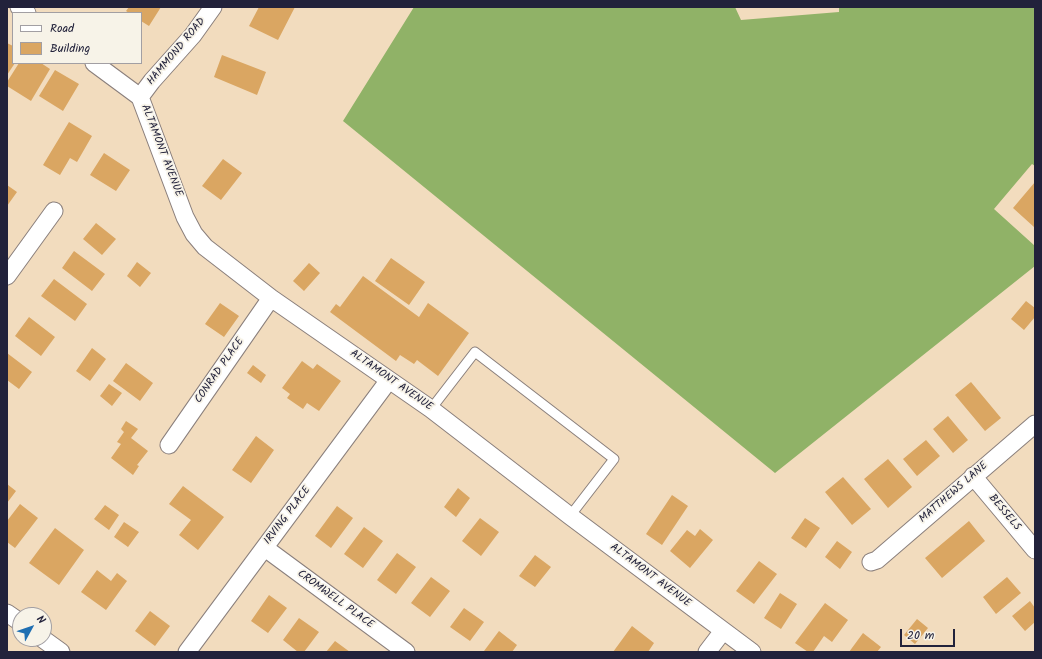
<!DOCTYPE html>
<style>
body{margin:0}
#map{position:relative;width:1042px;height:659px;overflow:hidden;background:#f2dcbe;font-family:Kalam,sans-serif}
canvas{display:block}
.frame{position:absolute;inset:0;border:8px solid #22223b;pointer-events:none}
.legend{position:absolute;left:12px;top:12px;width:130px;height:52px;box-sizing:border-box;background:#f7f3e8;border:1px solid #a29fa3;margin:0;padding:5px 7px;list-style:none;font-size:12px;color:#22223b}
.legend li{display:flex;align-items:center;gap:8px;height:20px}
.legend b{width:20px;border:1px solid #a29fa3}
.north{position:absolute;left:12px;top:607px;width:40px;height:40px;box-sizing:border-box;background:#f7f3e8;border:1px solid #a29fa3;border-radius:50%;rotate:50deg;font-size:11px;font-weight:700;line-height:16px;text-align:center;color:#22223b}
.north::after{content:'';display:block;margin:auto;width:14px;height:18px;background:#1f6fb2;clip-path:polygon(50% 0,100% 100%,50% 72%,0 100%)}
.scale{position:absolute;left:900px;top:629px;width:55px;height:18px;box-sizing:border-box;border:2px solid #22223b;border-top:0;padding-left:5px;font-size:12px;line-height:14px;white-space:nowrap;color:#22223b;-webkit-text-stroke:3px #f7f3e8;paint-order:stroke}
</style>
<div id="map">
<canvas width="1042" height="659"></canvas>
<div class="frame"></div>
<ul class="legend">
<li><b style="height:5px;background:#fff"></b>Road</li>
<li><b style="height:11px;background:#daa662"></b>Building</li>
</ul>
<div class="north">N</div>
<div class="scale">20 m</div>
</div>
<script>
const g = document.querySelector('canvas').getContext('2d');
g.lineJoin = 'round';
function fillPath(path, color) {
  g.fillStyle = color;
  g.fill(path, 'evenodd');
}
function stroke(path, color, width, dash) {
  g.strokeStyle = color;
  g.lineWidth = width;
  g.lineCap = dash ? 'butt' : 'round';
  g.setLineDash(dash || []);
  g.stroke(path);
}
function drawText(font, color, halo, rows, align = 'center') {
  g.font = font + ' Kalam,sans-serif';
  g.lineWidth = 3.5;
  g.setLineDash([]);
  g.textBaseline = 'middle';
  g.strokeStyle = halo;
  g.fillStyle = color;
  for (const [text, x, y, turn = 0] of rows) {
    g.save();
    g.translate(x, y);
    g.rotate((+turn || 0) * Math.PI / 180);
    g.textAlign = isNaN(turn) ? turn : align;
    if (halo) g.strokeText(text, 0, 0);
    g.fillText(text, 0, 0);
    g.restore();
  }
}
fillPath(new Path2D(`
 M414,7H735L741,20L839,12V7H1035V166L1032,164L994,209L1035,246V266L775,473L343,121Z`), '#90b267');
fillPath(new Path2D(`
 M129,7H161L149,26L141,21V13H129L126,11Z
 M259,7H295L278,40L249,26Z
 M7,43L13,46V63H15L7,75Z
 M222,55L266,72L257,95L214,77Z
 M19,63H41L50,69L31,101L7,86V82Z
 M55,70L79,84L63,111L39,96Z
 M69,122L92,136L77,162L70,158L60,175L43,165Z
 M104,153L130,170L116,191L90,175Z
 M223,159L242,173L221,200L202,186Z
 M1035,182V225L1034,227L1013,208Z
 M7,185L17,192L7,206Z
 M96,223L116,239L102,255L83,239Z
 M74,251L105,274L92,291L62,268Z
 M391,258L425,282L409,305L375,281Z
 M137,262L151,273L140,287L127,276Z
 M309,263L320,273L304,291L293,281Z
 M363,276L419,317L428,303L469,333L438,376L417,360L414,364L400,355L396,361L330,312L336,304L340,307Z
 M54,279L87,304L75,321L41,296Z
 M1026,301L1035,308V317L1024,330L1011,319Z
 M220,303L239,316L224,337L205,324Z
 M29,317L55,337L41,356L15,336Z
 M92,348L106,359L90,381L76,371Z
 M7,353L32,372L19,389L7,380Z
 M302,361L313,369L317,364L341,381L319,411L307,403L303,409L287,398L290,394L282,388Z
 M126,363L153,383L140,401L113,381Z
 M253,365L266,375L261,383L247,373Z
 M971,382L1001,418L985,431L955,395Z
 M109,384L122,393L112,406L100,396Z
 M948,416L968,440L953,453L933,429Z
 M126,421L138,429L131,438L148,451L137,465L139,466L133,475L111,458L121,444L117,442L124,432L121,429Z
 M256,436L274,450L251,483L232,470Z
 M926,440L940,456L917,476L903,459Z
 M888,459L912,487L888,508L864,479Z
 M843,477L871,509L852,525L825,492Z
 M7,484L16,491L7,503Z
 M183,486L224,517L198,550L179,535L191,520L169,504Z
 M458,488L470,498L456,517L444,507Z
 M672,495L688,506L662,545L646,534Z
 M20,504L38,518L15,548L7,542V521Z
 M105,505L119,515L109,530L94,519Z
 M337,506L353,518L331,548L315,536Z
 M480,518L499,532L481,556L462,541Z
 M805,518L820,528L806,548L791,538Z
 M969,521L985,541L942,578L925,558Z
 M124,522L139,532L128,547L114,537Z
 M364,527L383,541L363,568L344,554Z
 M55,528L84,550L59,585L29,563Z
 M700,529L713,540L690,568L670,551L687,530L695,536Z
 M837,541L852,552L840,569L825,557Z
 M397,553L416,567L396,594L377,580Z
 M535,555L551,567L535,587L519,576Z
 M759,561L777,574L754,604L736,591Z
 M97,570L111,581L117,573L127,581L106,610L81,592Z
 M431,577L450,591L430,617L411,603Z
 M1007,577L1021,593L996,614L983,597Z
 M780,593L797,604L781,629L764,618Z
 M269,595L287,608L268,633L251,621Z
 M1030,601L1035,608V622L1025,631L1012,616Z
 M825,603L848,620L832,642L824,636L813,652H808L795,643Z
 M464,608L484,622L470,641L450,627Z
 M150,611L170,626L155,646L135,631Z
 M299,618L319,632L304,652H298L283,640Z
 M917,619L928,628L915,644L904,635Z
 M632,626L654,643L648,652H613Z
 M499,631L517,645L512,652H486L484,651Z
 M863,633L881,647L877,652H849Z
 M335,641L350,652H326Z`), '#daa662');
const lane = new Path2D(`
 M431,409L475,352L614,459L570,516`);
const street = new Path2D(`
 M19,7L27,13
 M94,63L140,97L185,217L194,234L205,247L271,298L431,409L570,516L752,652
 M140,97L152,81L193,35L213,7
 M7,276L54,211
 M169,445L271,298
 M973,476L1035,550
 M265,548L406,652
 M871,562L877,560L1035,424
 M7,613L20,622
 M43,639L61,652
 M187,652L389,380
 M707,652L723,631`);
stroke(lane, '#8a7f7c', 11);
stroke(street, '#8a7f7c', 19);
stroke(lane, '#fff', 9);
stroke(street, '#fff', 17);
drawText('11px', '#22223b', '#f7f3e8', [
 ["HAMMOND ROAD",177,52,-50],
 ["ALTAMONT AVENUE",161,151,69],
 ["CONRAD PLACE",220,371,-55],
 ["ALTAMONT AVENUE",391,381,35],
 ["MATTHEWS LANE",954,493,-41],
 ["BESSELS",1004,513,50],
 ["IRVING PLACE",288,516,-53],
 ["ALTAMONT AVENUE",650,576,37],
 ["CROMWELL PLACE",335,600,36]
]);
</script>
